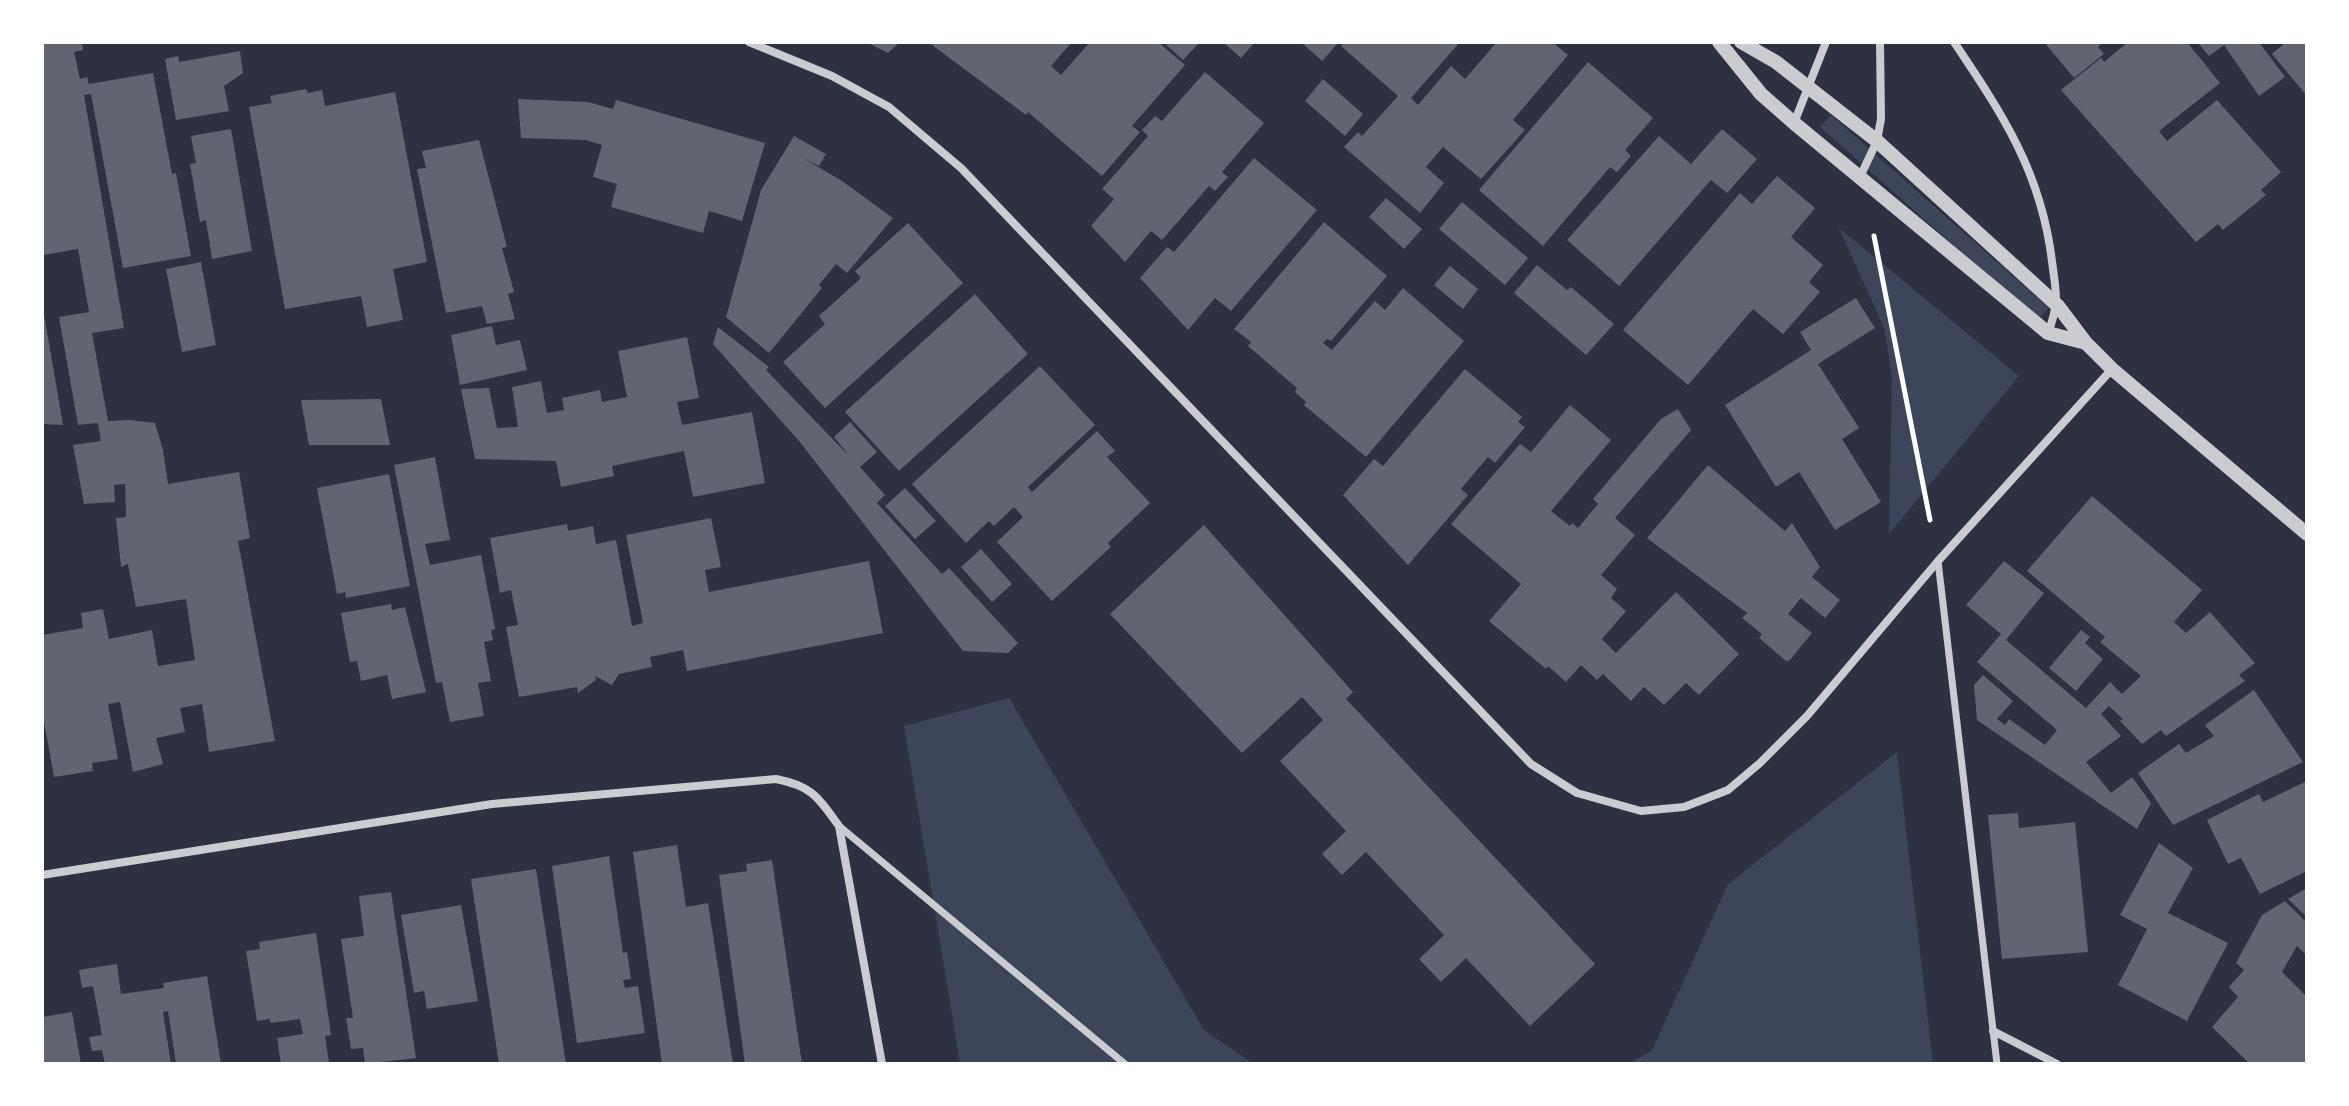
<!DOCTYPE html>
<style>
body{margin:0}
#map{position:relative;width:2349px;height:1106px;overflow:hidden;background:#2d3142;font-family:Figtree,sans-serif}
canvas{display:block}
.frame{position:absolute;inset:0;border:44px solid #fff;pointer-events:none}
</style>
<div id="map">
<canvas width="2349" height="1106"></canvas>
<div class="frame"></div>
</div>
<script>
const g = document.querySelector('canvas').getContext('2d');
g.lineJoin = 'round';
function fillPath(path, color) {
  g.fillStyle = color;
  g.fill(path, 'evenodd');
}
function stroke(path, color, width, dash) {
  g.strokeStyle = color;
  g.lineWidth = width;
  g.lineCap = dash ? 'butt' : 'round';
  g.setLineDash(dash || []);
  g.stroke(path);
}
fillPath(new Path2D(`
 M1831,115L2049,308L2038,320L1820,127Z
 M1839,228L2019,376L1889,534L1892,377L1884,328Z
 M1009,698L1204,1030L1254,1064H960L904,726Z
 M1897,752L1933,1064H1629L1652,1050L1728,884Z`), '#3c4559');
fillPath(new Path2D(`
 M42,42H82L83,50L74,52L80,79L87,77L89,84L153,73L172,174L176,173L191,256L123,268L91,94L84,95L124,328L92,333L108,421L130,420L155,423L163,450L168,484L239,472L250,538L238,541L275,741L209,752L202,704L180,708L185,732L156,738L163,764L133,772L120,702L108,704L118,759L92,763L93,771L54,777L42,711V635L83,628L81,613L103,609L109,639L152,630L158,666L195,660L186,599L136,607L128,564L121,567L116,518L126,517L125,484L114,485L115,502L84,504L73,445L101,441L98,423L78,425L59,317L89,312L78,249L44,255L42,241Z
 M866,42H900L888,53Z
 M928,42H1072L1051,66L1061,75L1090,42H1158L1185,65L1132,126L1140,132L1102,176L1028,112L1026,115Z
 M1163,42H1200L1183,60Z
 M1223,42H1255L1241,58Z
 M1301,42H1339L1322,61Z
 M1344,42H1460L1411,98L1418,105L1451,66L1465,79L1497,42H1552L1568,55L1513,120L1525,130L1481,179L1443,147L1426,167L1444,183L1420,213L1344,147L1358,132L1362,136L1398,96L1341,46Z
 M2044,42H2103L2098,47L2104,54L2074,78Z
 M2128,42H2187L2220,83L2159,131L2167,141L2217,100L2281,172L2261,190L2266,195L2223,230L2218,224L2196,242L2061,90L2101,58L2104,62Z
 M2197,42H2259L2285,77L2259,96L2224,45L2209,56Z
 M2286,42H2307V96L2272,54Z
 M240,51L243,73L224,86L229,111L176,120L165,59L178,56L179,62Z
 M1588,62L1653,118L1625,150L1631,156L1617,172L1610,167L1543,246L1479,190Z
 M1205,72L1264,123L1222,172L1228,177L1215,191L1209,186L1162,240L1151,231L1125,262L1091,226L1114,199L1102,189L1148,136L1142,130L1155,116L1162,121Z
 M1323,79L1363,114L1345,136L1305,101Z
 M306,89L308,93L322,90L325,106L395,92L427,262L393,269L403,320L367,327L361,296L285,309L249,107L272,103L270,96Z
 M518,99L588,102L613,109L616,100L765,143L742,221L709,211L703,233L611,207L617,184L593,177L602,145L586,140L521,138Z
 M231,129L252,251L212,259L206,220L200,222L190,164L196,163L191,136Z
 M1722,129L1757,159L1727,193L1711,180L1619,286L1567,240L1659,136L1691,164Z
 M794,136L826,154L819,166L803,158L842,181L893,218L847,273L836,264L819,285L822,288L769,353L726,317L761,190Z
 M479,140L507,247L502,248L514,292L508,294L515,319L487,324L482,306L446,313L417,169L426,168L422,151Z
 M1254,158L1317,210L1231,311L1215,298L1188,330L1140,278L1167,247L1174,252Z
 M1777,176L1815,208L1791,237L1823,265L1809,282L1820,292L1783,334L1753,309L1688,385L1623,330L1740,193L1752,204Z
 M1386,198L1422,229L1404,249L1369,217Z
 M1462,202L1528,258L1505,285L1439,229Z
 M1324,222L1387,276L1331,341L1327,339L1323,343L1332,350L1375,301L1385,310L1403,288L1464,341L1366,457L1304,405L1306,402L1295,392L1297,388L1248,346L1251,342L1234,329Z
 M908,223L963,283L825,408L783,362L825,324L819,316L861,278L855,271Z
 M201,262L216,345L182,352L166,269Z
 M1537,265L1567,290L1571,287L1614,324L1586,355L1514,293Z
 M1450,266L1478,289L1463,309L1434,285Z
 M975,294L1028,354L899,471L845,412Z
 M1856,298L1875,328L1818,364L1859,428L1842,439L1881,502L1835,530L1799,472L1776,487L1725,405L1811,350L1800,332Z
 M42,314H44L63,425L42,424Z
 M492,326L496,345L520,340L527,370L460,385L451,335Z
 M718,327L769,367L766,370L849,456L834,437L850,422L877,452L860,467L885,495L877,503L942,574L949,568L1018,643L1008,653L963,651L799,441L713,344Z
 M687,337L699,398L677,402L682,425L752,412L765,483L693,497L684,451L612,466L614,476L561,487L556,461L475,459L461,389L489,388L497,428L518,427L512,387L541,381L547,413L564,410L562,398L600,390L602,402L627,397L618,351Z
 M1040,366L1095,425L1028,487L1032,492L1097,431L1115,451L1107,457L1150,503L1108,543L1111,547L1052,601L997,542L1023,517L1014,507L994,526L989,521L966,543L912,484Z
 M1465,369L1522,417L1518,422L1525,427L1495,463L1488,457L1461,489L1468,495L1408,565L1343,495L1374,459L1383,466Z
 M381,399L390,445H309L301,400Z
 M1570,405L1611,440L1551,511L1570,526L1572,523L1578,528L1598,504L1593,499L1661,419L1678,409L1691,430L1615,518L1635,535L1601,575L1617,589L1611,598L1626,611L1602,639L1616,653L1676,592L1739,654L1699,695L1686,683L1664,705L1644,687L1631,701L1603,674L1597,680L1581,665L1566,682L1548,666L1546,669L1489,621L1521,584L1451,524L1520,444L1531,452Z
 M435,457L450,540L425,544L430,565L481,555L495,629L491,630L493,640L484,642L491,681L478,683L484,716L450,722L442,682L436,683L394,465Z
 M1708,465L1785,531L1792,523L1820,567L1812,577L1840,600L1825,618L1801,598L1788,614L1812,633L1790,660L1786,661L1759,638L1762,634L1742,618L1747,613L1647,538Z
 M389,474L410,586L346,598L345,592L337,594L317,488Z
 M905,488L936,521L915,539L885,506Z
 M2092,496L2202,590L2174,622L2186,633L2210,612L2255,663L2239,675L2245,681L2166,736L2161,730L2142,744L2120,721L2123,719L2109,706L2101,714L2121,736L2086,762L2111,793L2132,777L2151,803L2137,829L1977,720L1974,685L1983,675L2013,701L1997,719L2005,725L2009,719L2045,745L2057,730L1977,662L2001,634L1966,605L2004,561L2044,593L2006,640L2086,708L2110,682L2122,694L2141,676L2100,642L2105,637L2027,571Z
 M711,518L721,567L705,570L709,592L869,561L883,633L687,671L683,650L650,657L652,667L619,674L612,685L595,676L596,680L578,693L577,687L519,697L506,627L518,625L511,590L500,593L490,538L567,524L568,531L593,526L596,544L616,540L632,626L643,623L626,535Z
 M1204,525L1353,692L1346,699L1595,964L1530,1026L1466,958L1441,982L1419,959L1444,935L1366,852L1342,875L1322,854L1346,831L1280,761L1323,720L1302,697L1242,753L1110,614Z
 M981,549L1012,584L992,602L961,567Z
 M391,604L392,610L405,607L426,692L392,699L387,675L361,681L357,661L350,662L341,613Z
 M2081,630L2090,637L2085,643L2103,659L2076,691L2049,668Z
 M2254,690L2303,762L2173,825L2138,773L2179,744L2186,753L2214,736L2205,725Z
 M2307,781V871L2260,894L2241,858L2228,864L2207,820L2259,794L2263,802Z
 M2018,813L2019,828L2075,822L2088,952L2002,959L1988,815Z
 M2159,843L2193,868L2168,913L2228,943L2187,1021L2118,985L2147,929L2120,915Z
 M677,845L686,907L708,903L733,1064H662L633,852Z
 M609,856L623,953L627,952L631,979L623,980L625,988L638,986L645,1033L577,1043L552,866Z
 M772,860L802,1064H745L719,875L747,871L746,864Z
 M536,869L566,1064H499L471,879Z
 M2307,888V917L2288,899Z
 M391,892L416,1058L365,1064L363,1048L351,1049L346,1018H353L341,939L364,936L359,896Z
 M2285,901L2307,923V956L2297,946L2282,972L2307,997V1064H2250L2212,1027L2238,997L2229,987L2244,970L2236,963L2262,915Z
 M461,905L478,1001L427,1009L424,991L414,993L401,915Z
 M316,933L331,1035L325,1036L329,1062L281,1064L277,1038L303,1034L300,1019L271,1023L270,1019L257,1021L246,951L260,949L259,942Z
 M117,964L121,994L164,988L163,983L207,976L221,1064H176L168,1011L163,1012L171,1064H105L102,1050L92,1051L89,1037L102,1035L93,986L82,988L79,970Z
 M72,1012L81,1064H42V1017Z`), '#626471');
stroke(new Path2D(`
 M1874,236L1930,520`), '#fff', 5);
stroke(new Path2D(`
 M1938,561L1997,1064
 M839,826L1125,1064`), '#caccd0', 7);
stroke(new Path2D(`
 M749,42L832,76L889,107L961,168L1531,764L1577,793L1641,811L1684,807L1728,790L1760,763L1807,716L1938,561L2112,369
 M1954,42C2003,115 2041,172 2052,261C2056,294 2060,301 2048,333
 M1794,123L1826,42
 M1860,177L1877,141L1881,119L1880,42
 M42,875L492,804L776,779C812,786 818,797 839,826L882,1064
 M1993,1031L2057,1064`), '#caccd0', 8);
stroke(new Path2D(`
 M1719,42L1761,94L1794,123L2048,333L2086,343
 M1741,42L1776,62L1877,141L2058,306L2086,343L2112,369L2307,534`), '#caccd0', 14);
</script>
